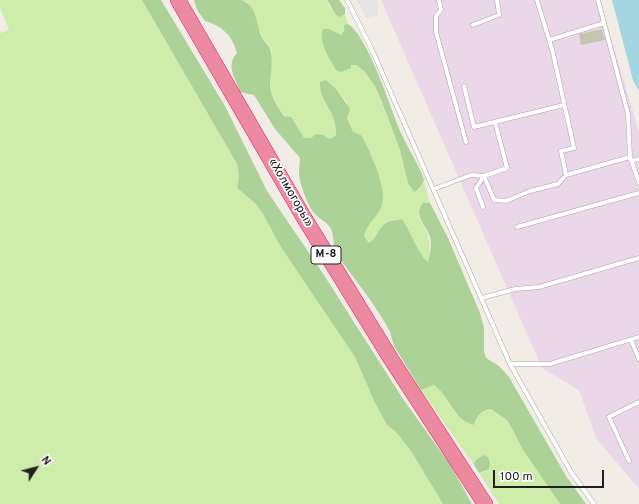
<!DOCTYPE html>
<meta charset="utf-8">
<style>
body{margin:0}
#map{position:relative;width:639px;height:504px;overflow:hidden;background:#f1ede6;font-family:Overpass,sans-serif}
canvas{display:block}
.north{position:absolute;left:16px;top:448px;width:40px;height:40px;-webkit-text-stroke:3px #fff;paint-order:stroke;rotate:54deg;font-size:11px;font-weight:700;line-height:16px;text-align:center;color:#202020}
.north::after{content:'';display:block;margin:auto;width:14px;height:18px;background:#202020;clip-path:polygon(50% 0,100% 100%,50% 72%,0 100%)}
.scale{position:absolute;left:493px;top:470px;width:111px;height:18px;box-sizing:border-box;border:2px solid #202020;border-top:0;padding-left:5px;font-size:12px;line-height:14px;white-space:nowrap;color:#202020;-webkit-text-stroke:3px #fff;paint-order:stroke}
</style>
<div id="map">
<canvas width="639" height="504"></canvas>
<div class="north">N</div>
<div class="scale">100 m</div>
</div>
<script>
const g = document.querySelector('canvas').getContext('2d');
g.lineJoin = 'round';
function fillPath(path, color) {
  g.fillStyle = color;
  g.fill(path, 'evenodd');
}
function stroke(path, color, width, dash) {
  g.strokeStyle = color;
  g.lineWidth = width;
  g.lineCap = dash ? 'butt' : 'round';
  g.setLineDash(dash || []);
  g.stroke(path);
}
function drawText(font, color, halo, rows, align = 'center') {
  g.font = font + ' Overpass,sans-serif';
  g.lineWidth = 3.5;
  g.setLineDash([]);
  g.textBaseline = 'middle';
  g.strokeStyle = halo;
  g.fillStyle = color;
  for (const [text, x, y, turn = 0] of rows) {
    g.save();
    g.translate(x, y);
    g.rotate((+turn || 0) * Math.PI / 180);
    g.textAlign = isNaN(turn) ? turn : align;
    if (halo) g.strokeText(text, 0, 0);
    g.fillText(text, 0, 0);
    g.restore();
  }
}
fillPath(new Path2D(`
 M381,0H600L639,132V489L596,438L579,390L542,368Z`), '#ead7e8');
fillPath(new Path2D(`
 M602,29L605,40L581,45L579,34Z`), '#c6c5b1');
fillPath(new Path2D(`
 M0,0H142L237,164L239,176L237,188L256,204L263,214L355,357L375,403L387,425L396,432L411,451L443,504H0V33L9,30L0,8Z
 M242,0H327L329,6L340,17L345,14L348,24L344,26V31L341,35L329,29L324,44L336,70L356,64L364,71L375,86L400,150L405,170L419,190L424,180L430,203H423L418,217C430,233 431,243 428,263L422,258L406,225L395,221L387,222C379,228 377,238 369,243L364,236L366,228L376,216L374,160L361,135L353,132L347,118V102L337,90L326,102L335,120L336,135L330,139L323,135L311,138H304L279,109L270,88L272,52L269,45L264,40L247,2Z
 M434,385L440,389L456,414L474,425L479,414L491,409L508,421L523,450L560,504H499L479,473L485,472L475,461L474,465L421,390Z`), '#ceedaa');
fillPath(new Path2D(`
 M142,0H161L225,106L267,191L322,272L403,399L451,466L472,504H443L411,451L396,432L387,425L375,403L355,357L281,247L263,214L256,204L237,188L239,176L237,164Z
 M194,0H242C259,8 255,25 263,39C266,44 270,46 271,52C273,63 270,75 270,86C271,96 278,108 284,116L291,117L304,138H311L316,134L323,135L330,139L336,135C337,109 319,103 320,82L326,80L337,90L350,109L347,118L353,132L361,135C370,150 389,191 381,208C376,219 367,223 364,236L369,243C377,238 378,228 386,223C390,220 397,221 402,219C410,230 419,256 428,262C429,258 431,248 431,243C431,227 411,218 423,203H430L448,238L480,313L484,328V351L486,358L499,366L509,377L566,476L586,504H560L523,450L508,421L491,409C481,411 477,415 474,425C453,420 450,396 434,385L421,390L394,346L390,332L384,321L371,301L337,255C332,247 335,238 331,229C327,221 320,220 315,214C308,207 298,180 299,171C299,167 300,163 300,158L275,129L254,95L240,92C236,78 225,66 237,53C232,35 222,26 205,21L197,10Z
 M327,0H339L345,8V14L340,17L336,15Z
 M348,24C368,36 391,110 401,133C407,147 416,160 422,174L424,180C421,186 420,189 414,192L408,183L400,150L383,105L375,86L364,71L356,65H351V68L341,72L336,70C330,59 318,42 323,29H329L341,35L344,31V25Z
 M483,455L488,457L490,463L489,469L479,473L474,465L475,461Z`), '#add298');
fillPath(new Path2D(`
 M357,0H378V15L366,18Z`), '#e4e4e4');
fillPath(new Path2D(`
 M612,0H639V91L633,80Z`), '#a4d6e1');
const lane = new Path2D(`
 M347,0L373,52L510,364L571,472L594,504
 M439,0L441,10L436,16V32L466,142
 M537,0L553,53L574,148L561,151L566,175L630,157L639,182
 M598,0L628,114L630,157
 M473,25L499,15L497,0
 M549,40L604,23
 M464,86L474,127L564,105
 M632,161L639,159
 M434,189L471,175L484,176L494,200L506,201L530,191L558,184L567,174
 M483,207L476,188L484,176L507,168L495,122
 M517,227L639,193
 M482,298L515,289L539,287L639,258
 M631,340L639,359
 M510,364H550L639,337
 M629,461L609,417L639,402`);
const highway = new Path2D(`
 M178,0L303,216L391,359L485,504`);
stroke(lane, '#a7a7a7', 5);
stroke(highway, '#e51d6c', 16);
stroke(lane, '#fff', 4);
stroke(highway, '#ec8aa1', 15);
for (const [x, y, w] of [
 [326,255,30]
]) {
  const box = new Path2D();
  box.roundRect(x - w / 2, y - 9, w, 18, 3);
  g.fillStyle = '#fff';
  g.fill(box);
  stroke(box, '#202020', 1);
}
drawText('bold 11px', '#202020', null, [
 ["М-8",326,255]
]);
drawText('12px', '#202020', '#fff', [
 ["«Холмогоры»",290,193,60]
]);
</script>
